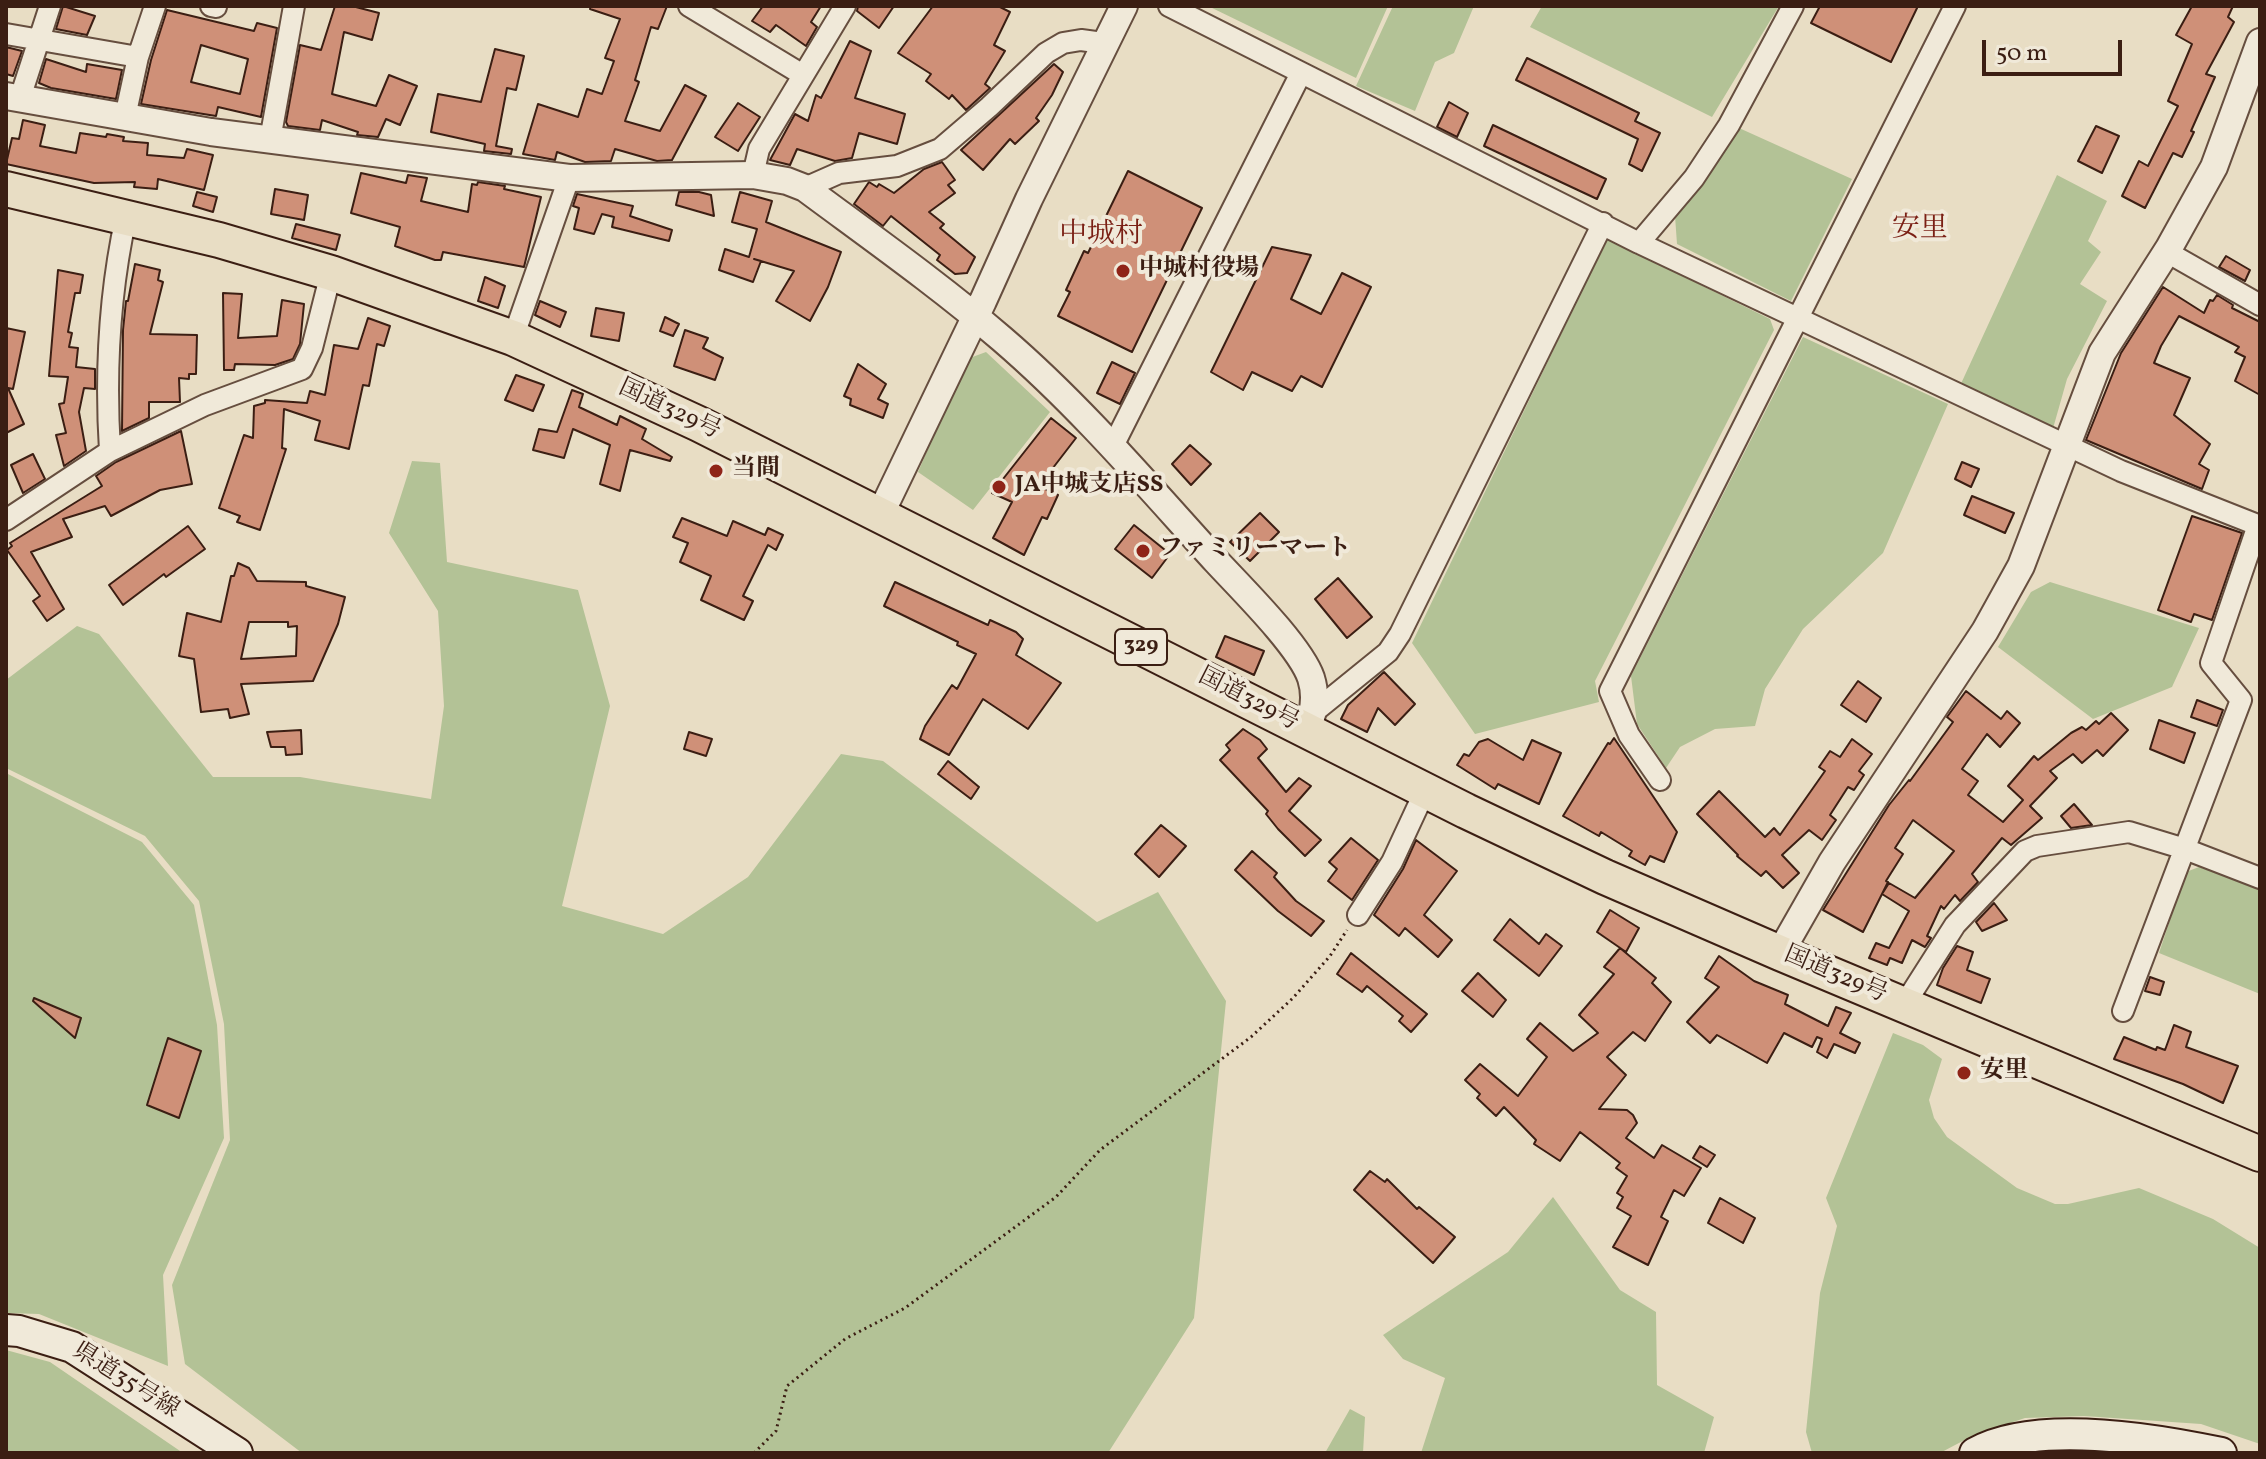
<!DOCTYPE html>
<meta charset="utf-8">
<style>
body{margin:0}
#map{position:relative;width:2266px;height:1459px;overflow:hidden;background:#e8ddc4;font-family:Vollkorn,serif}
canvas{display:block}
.frame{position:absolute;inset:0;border:8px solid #3b1e13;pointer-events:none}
.scale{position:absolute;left:1982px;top:40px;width:140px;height:36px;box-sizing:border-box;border:4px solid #3b1e13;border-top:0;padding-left:10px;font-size:24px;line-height:28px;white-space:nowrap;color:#3b1e13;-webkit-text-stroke:6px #f0e9d9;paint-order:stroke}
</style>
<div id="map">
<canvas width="2266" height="1459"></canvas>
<div class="frame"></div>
<div class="scale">50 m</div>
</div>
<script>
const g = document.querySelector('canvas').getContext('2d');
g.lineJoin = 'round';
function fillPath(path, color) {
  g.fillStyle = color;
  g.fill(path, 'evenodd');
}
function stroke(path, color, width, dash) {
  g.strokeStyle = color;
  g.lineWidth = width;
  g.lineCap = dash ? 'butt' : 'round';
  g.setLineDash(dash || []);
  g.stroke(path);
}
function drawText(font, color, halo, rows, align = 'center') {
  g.font = font + ' Vollkorn,"Noto Serif JP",serif';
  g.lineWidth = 8;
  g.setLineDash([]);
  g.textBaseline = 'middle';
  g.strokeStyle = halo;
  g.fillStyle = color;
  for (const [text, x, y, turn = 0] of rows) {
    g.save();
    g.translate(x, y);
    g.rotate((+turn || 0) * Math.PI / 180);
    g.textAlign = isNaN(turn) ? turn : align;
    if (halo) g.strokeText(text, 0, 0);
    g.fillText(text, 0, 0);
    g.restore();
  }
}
fillPath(new Path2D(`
 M1208,6H1388L1356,78Z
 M1393,6H1474L1454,53L1435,62L1415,111L1356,86Z
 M1542,6H1779L1712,117L1530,27Z
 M1739,128L1852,179L1791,301L1677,244L1675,216L1702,183Z
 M2057,175L2107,201L2088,241L2101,252L2080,284L2107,301L2067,379L2052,432L1959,388Z
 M1607,239L1770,319L1774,330L1595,681L1599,702L1475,734L1412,643Z
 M1803,337L1948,404L1883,553L1803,629L1765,689L1755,726L1715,729L1680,747L1666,768L1637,724L1631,676Z
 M986,352L1050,412L973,510L918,472L967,359Z
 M412,461L440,463L447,562L578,590L610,706L562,906L663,934L748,877L841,754L883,761L1097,922L1158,892L1226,1001L1194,1318L1108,1453H302L185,1364L172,1285L230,1140L224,1024L199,901L145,836L6,768V680L77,626L99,634L213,777H300L431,799L444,706L438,611L389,533Z
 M2050,582L2199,628L2172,687L2093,719L1998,647L2031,592Z
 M6,773L142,842L194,905L217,1025L224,1138L163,1275L168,1366L39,1314L6,1313Z
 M2199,867L2260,887V994L2159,953L2186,872Z
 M1893,1033L1923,1045L1942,1059L1929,1100L1934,1118L1947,1137L2017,1188L2055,1204H2068L2139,1188L2213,1219L2260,1248V1444L2201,1424L2084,1416L2025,1418L1974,1435L1940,1453H1812L1806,1432L1820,1293L1837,1226L1826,1198Z
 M1553,1197L1620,1290L1656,1312L1657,1385L1714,1417L1704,1453H1421L1445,1378L1403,1359L1383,1335L1508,1252Z
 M6,1350L50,1362L183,1453H6Z
 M1350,1409L1365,1417L1363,1453H1325Z`), '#b3c296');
const building = new Path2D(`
 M63,6L95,16L87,35L56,29Z
 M335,6H352L379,13L372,40L344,32L332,94L376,106L389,75L417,86L400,125L386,119L378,137L357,135L358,132L322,120L320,130L288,126L286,122L300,45L321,50Z
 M591,6H667L658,29L651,27L635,80L639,82L625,121L660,131L685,85L706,96L672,160L657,161L615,149L611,161L585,162L557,152L555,160L523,154L538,104L578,117L587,89L602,94L614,61L605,58L620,19L590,9Z
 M763,6H821L811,22L817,27L806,46L776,25L770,32L752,21Z
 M858,6H894L879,28L857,11Z
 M933,6H998L1010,12L994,45L1005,51L985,84L990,88L966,110L952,95L949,99L926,81L931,74L898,53Z
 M1820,6H1918L1891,62L1811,23Z
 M2192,6H2233L2228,17L2234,22L2206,74L2215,77L2191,131L2194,132L2182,157L2173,153L2145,208L2122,196L2139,161L2148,166L2178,106L2168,101L2192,44L2176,35Z
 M167,10L254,31L257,23L277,28L261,117L218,107L216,116L141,104L151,60ZM201,45L248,59L240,94L191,82Z
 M850,41L871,51L855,98L905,114L897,144L859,133L852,158L835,161L797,149L790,165L770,160L795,114L808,121L816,95L821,98Z
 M6,47L22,51L13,76L6,74Z
 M495,49L524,56L516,90L507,88L496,146L512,149L511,154L484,151L485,144L431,132L438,94L481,102Z
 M1527,58L1639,113L1635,121L1660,133L1642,171L1629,164L1638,139L1516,80Z
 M46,59L86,72L87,64L122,70L116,99L51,88L39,83Z
 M1054,64L1063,72L1052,95L1036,118L1039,121L1015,144L1010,139L983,170L961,150Z
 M1449,102L1468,113L1457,137L1437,127Z
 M738,103L760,117L738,151L715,137Z
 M23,120L45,125L40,146L76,153L80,133L106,137L107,134L124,137L123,141L148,143L147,155L184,158L187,149L213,155L204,190L158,179L157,189L134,187L135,182L94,183L6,164L12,138L19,139Z
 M1493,125L1606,179L1597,199L1484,146Z
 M2096,126L2119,136L2102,173L2078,161Z
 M942,162L955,180L948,185L955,193L929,212L944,224L940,228L975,257L967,273L955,274L937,260L940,255L891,216L883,226L854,204L869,182L877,187L879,184L894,193L924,169Z
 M1128,171L1202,208L1132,352L1058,316L1070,292L1066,290L1084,251L1088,253Z
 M361,173L406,183L408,175L427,178L421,201L468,212L472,184L477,185L478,182L505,186L504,189L541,197L524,267L443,252L441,260H435L395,246L400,227L351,213Z
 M275,189L308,195L304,220L271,214Z
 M197,192L217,197L213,212L193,206Z
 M679,192H699L711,195L714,216L676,205Z
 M740,192L772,201L766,222L841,252L828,287L810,321L776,301L794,271L754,259L761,261L753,282L719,270L725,249L749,257L757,229L732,222Z
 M577,194L633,206L630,216L672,230L669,241L612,227L614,217L602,214L594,234L574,229L579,208L573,206Z
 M296,224L340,235L336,250L292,238Z
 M1272,247L1311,255L1291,299L1321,314L1342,273L1371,287L1322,387L1301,376L1292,391L1252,372L1243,390L1211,372Z
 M2226,256L2250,270L2245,281L2219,267Z
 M135,264L160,270L158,280L163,282L150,334L197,335L196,374H189V379L179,378L180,402H149V418L122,431L123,330L126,301H128Z
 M58,270L83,275L80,293H75L68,332L72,333L69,347L78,348L76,367L95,369V389L84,388L79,412L86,451L64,466L56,435L66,433L59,404L64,403L68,377L49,376Z
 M485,277L505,286L498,308L478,301Z
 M2163,287L2204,313L2210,300L2213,301L2217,295L2233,305L2232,308L2260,322V395L2235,381L2245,357L2235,352L2239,347L2179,316L2161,346L2154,363L2190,378L2174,415L2210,444L2199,464L2209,470L2202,489L2086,440L2121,353Z
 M223,293L242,294L238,338L277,336L282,300L304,304L300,344L293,359L275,365L235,364L234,370H224Z
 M540,301L566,312L560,327L535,315Z
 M596,308L624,313L619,341L591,336Z
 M665,317L679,324L673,336L660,331Z
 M368,318L390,326L384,346L377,344L369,386L363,385L349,449L315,440L320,421L284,409L282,448L286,449L260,530L237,522L240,516L219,508L244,435L253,438L254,406L265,403V400L307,403L310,391L325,395L334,345L358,349Z
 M6,328L25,332L13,389L8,388L24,424L6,433Z
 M685,330L708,338L703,348L723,358L715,380L674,366Z
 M1112,362L1135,373L1120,404L1097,393Z
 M858,364L886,384L878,399L888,404L883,418L850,405L851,399L844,396Z
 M516,375L544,385L533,411L505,400Z
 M572,390L583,394L579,407L617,425L620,416L646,429L642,439L672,457L670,461L630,450L620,491L600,484L610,445L573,429L564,458L533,450L539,429L557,432Z
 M1051,418L1076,438L1039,486L1058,495L1047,519L1042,517L1024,555L993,538L1012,502L992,493Z
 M181,431L192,484L160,490L111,516L105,506L63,519L72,537L31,552L64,609L47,621L33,601L40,596L7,550L12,546L10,543L102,486L96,476L116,462Z
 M1190,445L1211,464L1191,485L1172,464Z
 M33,454L45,479L23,493L11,465Z
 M1962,462L1979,469L1971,487L1955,479Z
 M1972,496L2014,513L2005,533L1964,515Z
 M1260,513L1279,532L1250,561L1230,542Z
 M2192,516L2242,533L2212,620L2194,614L2191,622L2158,610Z
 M682,518L727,536L733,521L765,535L768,528L783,535L776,550L768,545L743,596L753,601L744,620L701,600L711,576L680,562L688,543L673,537Z
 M1134,525L1170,554L1152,578L1115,549Z
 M188,526L205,549L166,577L164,574L123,605L109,585Z
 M238,563L249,568L257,581L306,582V586L345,597L338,624L313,681L241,684L249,714L230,718L228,709L201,712L194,659L179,656L187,613L221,622L231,576H234ZM249,622H288V627L297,626L296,656L241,659Z
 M1338,578L1372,617L1347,638L1315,599Z
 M895,582L988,625L990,620L1016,632L1023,639L1016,655L1061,683L1028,729L983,699L949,755L920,739L925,726L952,685L957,689L976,654L957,645L958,642L884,606Z
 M1225,636L1264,651L1254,675L1216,657Z
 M1384,672L1415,704L1395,725L1378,708L1367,732L1341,719L1348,705Z
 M1858,681L1881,698L1866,722L1841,705Z
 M1966,691L2001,719L2007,711L2020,723L2000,747L1987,734L1962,769L1978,781L1968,795L2003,822L2023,800L2008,786L2034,756L2038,760L2071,733L2082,727L2086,730L2096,721L2099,724L2111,713L2128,730L2103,756L2097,750L2082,763L2073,754L2050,771L2057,778L2030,806L2042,818L2011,845L2002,838L1972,874L1978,882L1960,901L1955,895L1944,909L1941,906L1927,936L1931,938L1925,947L1912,940L1902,963L1890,958L1887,965L1869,958L1876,943L1889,948L1909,911L1882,894L1889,883L1915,898L1954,851L1913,820L1895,848L1903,854L1886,881L1888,882L1863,932L1823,910L1889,805L1909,780L1910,781L1953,722L1947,717Z
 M2197,700L2223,710L2217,726L2191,717Z
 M2159,720L2195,733L2184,763L2150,749Z
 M1243,729L1260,740L1267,749L1258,758L1286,792L1299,778L1311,786L1289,811L1321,840L1305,856L1278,829L1266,814L1268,811L1220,760L1230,750L1226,745Z
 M301,730L302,754L286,755L285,747H271L267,732Z
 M689,732L712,739L706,756L684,749Z
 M1614,738L1677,832L1664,862L1650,856L1645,865L1629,856L1632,851L1601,832L1599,836L1563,816L1608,743L1610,744Z
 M1488,739L1523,760L1532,740L1561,753L1539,804L1498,784L1495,789L1457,765L1464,754L1469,756L1479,742Z
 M1852,739L1872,754L1859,771L1864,775L1854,790L1848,787L1830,815L1836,820L1822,840L1809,830L1782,855L1799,873L1783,888L1766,871L1761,876L1737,856L1738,855L1697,814L1719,791L1765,837L1774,828L1780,835L1825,771L1819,767L1830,751L1840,757Z
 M948,761L979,787L971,799L938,774Z
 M2074,804L2092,825L2071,828L2061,816Z
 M1161,825L1186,846L1159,877L1135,854Z
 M1351,838L1378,860L1352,900L1328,881L1337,869L1329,862Z
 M1416,840L1457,871L1424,915L1452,940L1438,957L1405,928L1399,936L1374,915L1403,869Z
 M1252,851L1277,873L1274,877L1296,901L1324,921L1311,936L1278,911L1235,870Z
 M1994,903L2007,920L1982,931L1976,922Z
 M1610,910L1639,928L1626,952L1597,932Z
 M1510,919L1539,944L1546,934L1562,946L1539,976L1494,940Z
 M1957,946L1973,952L1967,970L1990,979L1981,1003L1937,985L1943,968Z
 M1620,948L1656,978L1652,983L1671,1002L1645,1041L1633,1032L1607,1057L1626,1075L1599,1109L1627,1110L1633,1115L1637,1123L1626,1138L1654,1158L1662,1145L1701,1168L1684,1196L1674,1190L1661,1217L1668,1221L1648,1265L1613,1247L1631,1216L1617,1208L1623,1197L1617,1193L1627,1176L1616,1168L1620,1163L1580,1132L1560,1161L1534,1144L1536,1140L1504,1107L1496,1116L1477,1098L1480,1094L1465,1080L1480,1064L1518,1096L1547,1057L1527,1039L1540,1023L1573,1051L1598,1033L1579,1015L1614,974L1604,967Z
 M1351,953L1427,1014L1411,1032L1399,1021L1403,1016L1367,986L1362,992L1337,974Z
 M1719,956L1754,981L1788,995L1785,1004L1828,1026L1836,1007L1851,1013L1840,1033L1860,1043L1855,1053L1834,1044L1827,1058L1817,1052L1822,1039L1817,1037L1812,1047L1784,1033L1767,1063L1717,1035L1710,1043L1687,1022L1719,987L1705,978Z
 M1478,973L1506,1000L1493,1017L1462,991Z
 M2150,977L2164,982L2160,995L2145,991Z
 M34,998L81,1018L75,1038L33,1001Z
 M2174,1025L2191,1032L2186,1047L2238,1066L2223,1103L2183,1084L2114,1059L2124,1037L2156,1050L2157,1047L2165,1050Z
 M168,1038L201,1051L179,1118L147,1105Z
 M1700,1146L1715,1155L1707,1167L1693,1158Z
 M1370,1171L1385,1182L1387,1179L1417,1209L1419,1207L1455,1237L1433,1263L1354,1190Z
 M1720,1198L1755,1218L1743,1243L1708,1223Z`);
fillPath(building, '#cf9078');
stroke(building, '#3b1e13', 2);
const minor = new Path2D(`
 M211,6L216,7
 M689,6L803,75
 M1169,6L1639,243L2121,471L2260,526
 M6,34L138,57
 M20,98L50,6
 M125,117L138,57L155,6
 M270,140L294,6
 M753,175L759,149L845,6
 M805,188L839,173L897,166L940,149L989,107L1046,53L1063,43L1081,40L1103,43
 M1639,243L1694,178L1729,125L1793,6
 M2167,252L2260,305
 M513,338L569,178
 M1113,446L1301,73
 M110,451C105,372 109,295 126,217
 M6,520L110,451L205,405L302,369L312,348L331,273
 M1314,712L1388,652L1400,634L1603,223
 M1660,780L1629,735L1610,691L1955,6
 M1358,915L1392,862L1425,791
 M1904,1005L1955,925L2025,851L2037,846L2129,832L2185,849L2260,878
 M2123,1011L2241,700L2211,663L2258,525`);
const tertiary = new Path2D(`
 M6,96L211,132L569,178L753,175L787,181L805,188C871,237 939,285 1002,339C1080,406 1147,485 1216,561C1241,588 1300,646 1311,678C1317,697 1314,714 1306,731
 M880,515L983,301L1029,199L1124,6
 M1780,953L1832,862L1985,631L2021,566L2102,353L2169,248L2214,167L2260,42`);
const secondary = new Path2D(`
 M6,1330L19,1331L72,1347L237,1453
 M1975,1453C2035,1419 2155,1439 2221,1453`);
const trunk = new Path2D(`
 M6,189L219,240L331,273L513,338L699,424L1466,811L1605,877L1780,953L2260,1154`);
stroke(minor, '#664e3f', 24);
stroke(tertiary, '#664e3f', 30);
stroke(secondary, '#3b1e13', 34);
stroke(trunk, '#3b1e13', 38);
stroke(new Path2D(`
 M754,1453L776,1431L787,1386L845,1339L905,1308L1056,1197L1100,1150L1251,1037L1293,998L1330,956L1347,930`), '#3b1e13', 3, [2, 4]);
stroke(minor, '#f0e9d9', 20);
stroke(tertiary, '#f0e9d9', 26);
stroke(secondary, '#f0e9d9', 30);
stroke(trunk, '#e8ddc4', 34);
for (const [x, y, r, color] of [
 [1123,271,8,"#8f2418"],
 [716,471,8,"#8f2418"],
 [999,487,8,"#8f2418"],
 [1143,551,8,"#8f2418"],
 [1964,1073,8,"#8f2418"]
]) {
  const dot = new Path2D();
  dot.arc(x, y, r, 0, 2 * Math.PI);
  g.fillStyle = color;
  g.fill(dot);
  stroke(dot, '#f0e9d9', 3);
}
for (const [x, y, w] of [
 [1141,647,52]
]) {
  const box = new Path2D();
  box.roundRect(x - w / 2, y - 18, w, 36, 6);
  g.fillStyle = '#f0e9d9';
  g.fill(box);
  stroke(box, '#3b1e13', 2);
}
drawText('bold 22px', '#3b1e13', null, [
 ["329",1141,647]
]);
drawText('bold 24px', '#3b1e13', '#f0e9d9', [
 ["中城村役場",1139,271],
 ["当間",732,471],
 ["JA中城支店SS",1015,487],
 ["ファミリーマート",1159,551],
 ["安里",1980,1073]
], 'left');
drawText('24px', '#3b1e13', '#f0e9d9', [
 ["国道329号",669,411,25],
 ["国道329号",1248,701,27],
 ["国道329号",1835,976,23],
 ["県道35号線",125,1382,32]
]);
drawText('28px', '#7a1f14', '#f0e9d9', [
 ["安里",1920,231],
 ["中城村",1101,237]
]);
</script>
